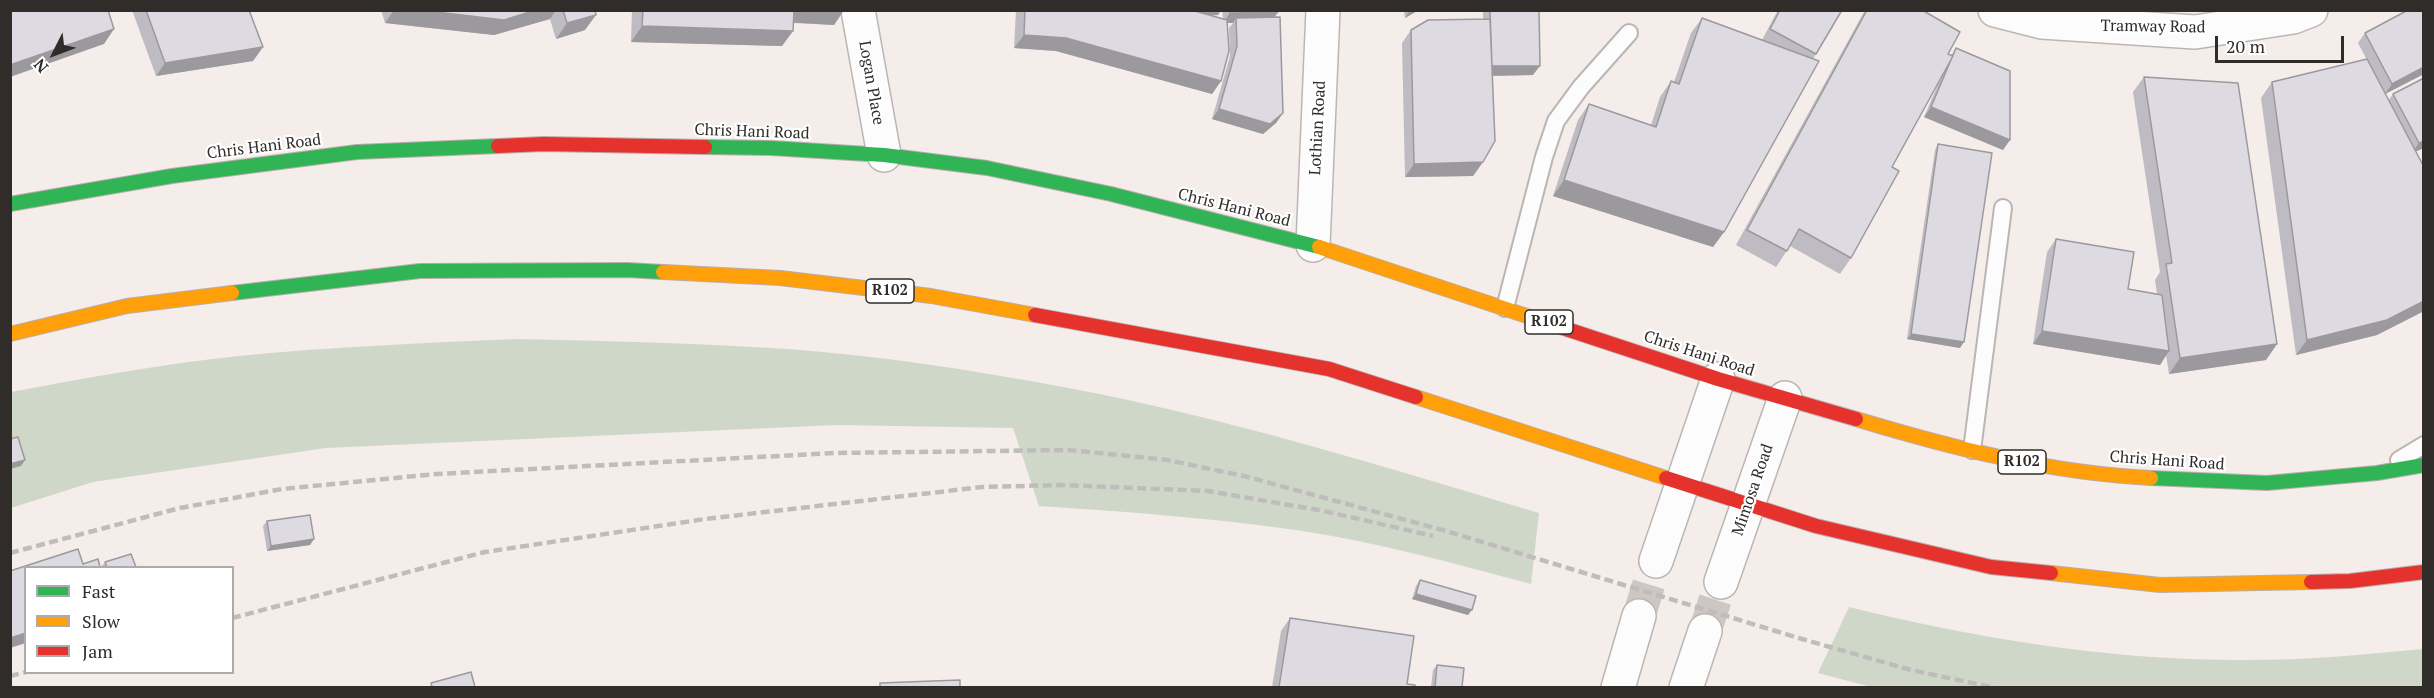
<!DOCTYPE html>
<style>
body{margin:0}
#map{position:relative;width:2434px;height:698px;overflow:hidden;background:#f4edea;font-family:"PT Serif",serif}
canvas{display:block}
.frame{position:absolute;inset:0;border:12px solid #302c2a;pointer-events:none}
.legend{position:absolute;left:24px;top:566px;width:210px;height:108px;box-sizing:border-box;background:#fff;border:2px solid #acabaa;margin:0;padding:8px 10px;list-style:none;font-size:18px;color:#302c2a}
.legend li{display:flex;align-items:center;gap:12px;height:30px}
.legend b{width:30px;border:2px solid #acabaa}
.north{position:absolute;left:24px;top:24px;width:60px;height:60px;-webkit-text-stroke:4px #fff;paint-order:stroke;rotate:228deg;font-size:16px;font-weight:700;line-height:24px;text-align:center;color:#302c2a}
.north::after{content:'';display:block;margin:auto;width:21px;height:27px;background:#302c2a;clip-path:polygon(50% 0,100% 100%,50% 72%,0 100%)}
.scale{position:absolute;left:2215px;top:36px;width:129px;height:27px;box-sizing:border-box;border:3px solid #302c2a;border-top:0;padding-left:8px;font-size:18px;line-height:21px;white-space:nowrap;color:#302c2a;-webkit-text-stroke:4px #fff;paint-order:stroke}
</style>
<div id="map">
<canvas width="2434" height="698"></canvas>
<div class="frame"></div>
<ul class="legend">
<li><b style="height:8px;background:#30b455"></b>Fast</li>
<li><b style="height:8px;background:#ff9f0a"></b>Slow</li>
<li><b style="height:8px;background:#e5322d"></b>Jam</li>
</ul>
<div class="north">N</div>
<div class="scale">20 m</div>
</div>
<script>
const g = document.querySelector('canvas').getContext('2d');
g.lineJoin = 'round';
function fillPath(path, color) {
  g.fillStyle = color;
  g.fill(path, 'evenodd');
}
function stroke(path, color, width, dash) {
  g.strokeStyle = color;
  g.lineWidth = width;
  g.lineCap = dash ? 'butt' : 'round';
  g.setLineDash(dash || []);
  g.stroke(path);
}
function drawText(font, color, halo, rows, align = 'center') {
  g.font = font + ' "PT Serif",serif';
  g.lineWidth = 4.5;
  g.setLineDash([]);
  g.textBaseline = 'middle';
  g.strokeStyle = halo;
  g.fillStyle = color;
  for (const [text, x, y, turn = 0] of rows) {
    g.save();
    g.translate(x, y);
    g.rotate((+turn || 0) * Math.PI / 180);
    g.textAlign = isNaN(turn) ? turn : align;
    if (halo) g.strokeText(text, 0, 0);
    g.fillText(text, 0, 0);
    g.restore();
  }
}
fillPath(new Path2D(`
 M516,339C607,341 697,343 788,349C880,356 973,370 1063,387C1225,417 1382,466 1539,513L1531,584C1456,564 1380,543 1303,531C1215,518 1128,512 1039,506L1013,428L837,425L326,448L93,482L11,508V392C86,378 162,364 239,356C331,347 423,343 516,339Z
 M1849,607C1975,638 2102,659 2232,660C2296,661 2360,655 2423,649V687H1871L1818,673Z`), '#cfd8c8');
stroke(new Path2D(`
 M1639,616L1656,561
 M1705,631L1721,582`), '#cdc6c4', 33, [33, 16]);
const lane = new Path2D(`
 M1505,308L1544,157L1556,121L1581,87L1629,33
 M1972,450L2003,208
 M2399,460L2424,445`);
const street = new Path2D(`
 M858,10L884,155
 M1995,10L2042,22L2195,32L2293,17L2311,10
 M1313,245L1323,10
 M1656,561L1718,379
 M1721,582L1785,398
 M1618,688L1639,616
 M1686,688L1705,631`);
const fast = new Path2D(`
 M705,147L771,148L884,155L987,168L1111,194L1319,247
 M10,204L172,176L357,152L498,146
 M232,293L420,271L627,270L663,272
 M2151,478L2267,483L2377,473L2424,465`);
const slow = new Path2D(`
 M1319,247L1542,321
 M663,272L780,278L931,296L1035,315
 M10,334L127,306L232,293
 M1416,397L1666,478
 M1856,419C1952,448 2050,473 2151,478
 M2051,573L2160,585L2311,582`);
const jam = new Path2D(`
 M498,146L544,144L705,147
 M1035,315L1329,369L1416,397
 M1542,321L1718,379L1856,419
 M1666,478L1816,526L1991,567L2051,573
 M2311,582L2350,581L2424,572`);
stroke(lane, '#bbb6b4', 20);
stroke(street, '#bbb6b4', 36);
stroke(fast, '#bbacac', 16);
stroke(slow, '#bbacac', 16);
stroke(jam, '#bbacac', 16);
stroke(lane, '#fdfcfc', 16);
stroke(street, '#fdfcfc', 33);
stroke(fast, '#30b455', 14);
stroke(slow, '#ff9f0a', 14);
stroke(jam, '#e5322d', 14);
stroke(new Path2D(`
 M10,553L180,508L282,489L436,474L835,453L1069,450L1168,460L1248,477L1446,531L1802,639L1911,670L1996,688
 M232,618L485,552L705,519L982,487L1063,485L1208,491L1324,511L1433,536
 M10,676L26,672`), '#bfbdbc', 4.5, [9, 4.5]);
fillPath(new Path2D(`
 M132,10H249L263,47L253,61L156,76Z
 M381,10H595L585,30L556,39L550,19L494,35L385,23Z
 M632,10H844L834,25L793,23V31L782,46L631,42Z
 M1016,10H1221L1218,15L1210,16L1223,19L1222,10H1278V12L1275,17L1283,113L1276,123L1263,134L1212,119L1230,56L1229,28L1233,23H1228L1221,81L1212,94L1056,51L1014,48Z
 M1404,10H1419L1405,18Z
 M1483,10H1539L1533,75L1492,76L1483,162L1473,176L1405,177L1402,43L1411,30L1483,19Z
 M1778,10H1842L1813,59L1724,232L1713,247L1553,196L1578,120L1589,104L1651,125L1660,97L1671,81L1674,82L1691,33L1702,18L1762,40Z
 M1865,10H1922L1948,54L1951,56L1956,48L2003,150L1924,117L1942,75L1892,167L1851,258L1840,274L1790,246L1776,267L1736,245Z
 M2424,10V74L2385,94L2358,43L2365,33Z
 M2144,77L2277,344L2266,360L2169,374L2166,355L2160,365L2033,344L2047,252L2056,239L2128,289L2157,294L2155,280L2160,272L2133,92Z
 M2424,78V148L2415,152L2424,167V311L2377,335L2296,355L2261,98L2272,82L2388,101L2393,94Z
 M1938,144L1960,348L1907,339L1935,150Z
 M267,521L310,545L267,551L263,526Z
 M105,562L136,567H101Z
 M1420,580L1468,615L1412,599L1416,586Z
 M1290,618L1407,684L1415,687H1272L1281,631Z
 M1437,665L1462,687H1431L1433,670Z`), '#bebbc2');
fillPath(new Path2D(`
 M394,10H556L550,19L494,35L385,23Z
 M792,10H844L834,25L784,22Z
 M1184,10H1221L1218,15L1180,16Z
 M1410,10H1419L1405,18Z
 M1278,12L1271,22L1236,18L1233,23H1223L1230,13Z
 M596,15L585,30L556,39L567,23Z
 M642,26L793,31L782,46L631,42Z
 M114,29L104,44L10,77V65Z
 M1024,35L1066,38L1221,81L1212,94L1056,51L1014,48Z
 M263,47L253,61L156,76L165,63Z
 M1491,66H1540L1533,75L1484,76Z
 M2424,67V74L2385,94L2392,84Z
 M1931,107L2010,140L2003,150L1924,117Z
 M1219,109L1283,113L1276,123L1263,134L1212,119Z
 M2424,141V148L2412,153L2419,143Z
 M1483,162L1473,176L1405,177L1414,164Z
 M1564,180L1724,232L1713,247L1553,196Z
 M2424,301V311L2377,335L2296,355L2307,340Z
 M2042,331L2169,351L2160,365L2033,344Z
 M1911,334L1964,342L1960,348L1907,339Z
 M2277,344L2266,360L2169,374L2180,358Z
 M25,460L21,466L10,469V464Z
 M314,539L310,545L267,551L271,546Z
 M1416,594L1472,610L1468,615L1412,599Z
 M26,633V643L10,648V638Z`), '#9b999e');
const building = new Path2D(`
 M10,10H108L114,29L10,65Z
 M146,10H249L263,47L165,63Z
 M420,10H536L504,20Z
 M563,10H595L596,15L567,23Z
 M643,10H794L793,31L642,26Z
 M1025,10H1191L1227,20L1229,51L1221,81L1066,38L1024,35Z
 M1230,10H1278V12L1230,13Z
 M1490,10H1539L1540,66H1492Z
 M1780,10H1842L1816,54L1770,29Z
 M1867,10H1922L1960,32L1948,54L1953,56L1892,167L1899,171L1851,258L1799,229L1787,251L1747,230Z
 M2408,10H2424V67L2392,84L2365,33Z
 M1280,17L1283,113L1270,124L1219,109L1237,46L1236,18Z
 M1702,18L1819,61L1724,232L1564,180L1589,104L1656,127L1671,81L1679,84Z
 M1490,19L1495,141L1483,162L1414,164L1411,30L1428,20Z
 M1956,48L2010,71V140L1931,107Z
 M2367,59L2424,167V301L2387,320L2307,340L2272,82Z
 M2144,77L2238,83L2277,344L2180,358L2166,264L2172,263Z
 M2424,78V141L2419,143L2393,94Z
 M1938,144L1992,153L1964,342L1911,334Z
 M2056,239L2134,252L2128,289L2162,295L2169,351L2042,331Z
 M18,437L25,460L10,464V439Z
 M310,515L314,539L271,546L267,521Z
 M78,549L83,564L98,559L100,567H26V633L10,638V571Z
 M131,554L136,567H107L105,562Z
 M1420,580L1476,596L1472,610L1416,594Z
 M1290,618L1414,636L1407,684L1415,685V687H1279Z
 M1437,665L1464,668L1462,687H1435Z
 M471,672L475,687H432L431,683Z
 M960,680V687H880V683Z`);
fillPath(building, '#dddae1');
stroke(building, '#9b999e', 1.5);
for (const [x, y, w] of [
 [890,291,48],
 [1549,322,48],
 [2022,462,48]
]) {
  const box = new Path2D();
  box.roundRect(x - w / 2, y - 12, w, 24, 4.5);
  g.fillStyle = '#fff';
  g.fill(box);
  stroke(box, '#302c2a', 1.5);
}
drawText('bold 15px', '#302c2a', null, [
 ["R102",890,291],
 ["R102",1549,322],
 ["R102",2022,462]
]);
drawText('16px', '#302c2a', '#fff', [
 ["Tramway Road",2153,27,1],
 ["Logan Place",871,83,80],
 ["Lothian Road",1318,128,-87],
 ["Chris Hani Road",752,132,2],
 ["Chris Hani Road",264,147,-7],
 ["Chris Hani Road",1234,208,14],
 ["Chris Hani Road",1699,354,18],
 ["Chris Hani Road",2167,461,4],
 ["Mimosa Road",1753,490,-71]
]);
</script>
